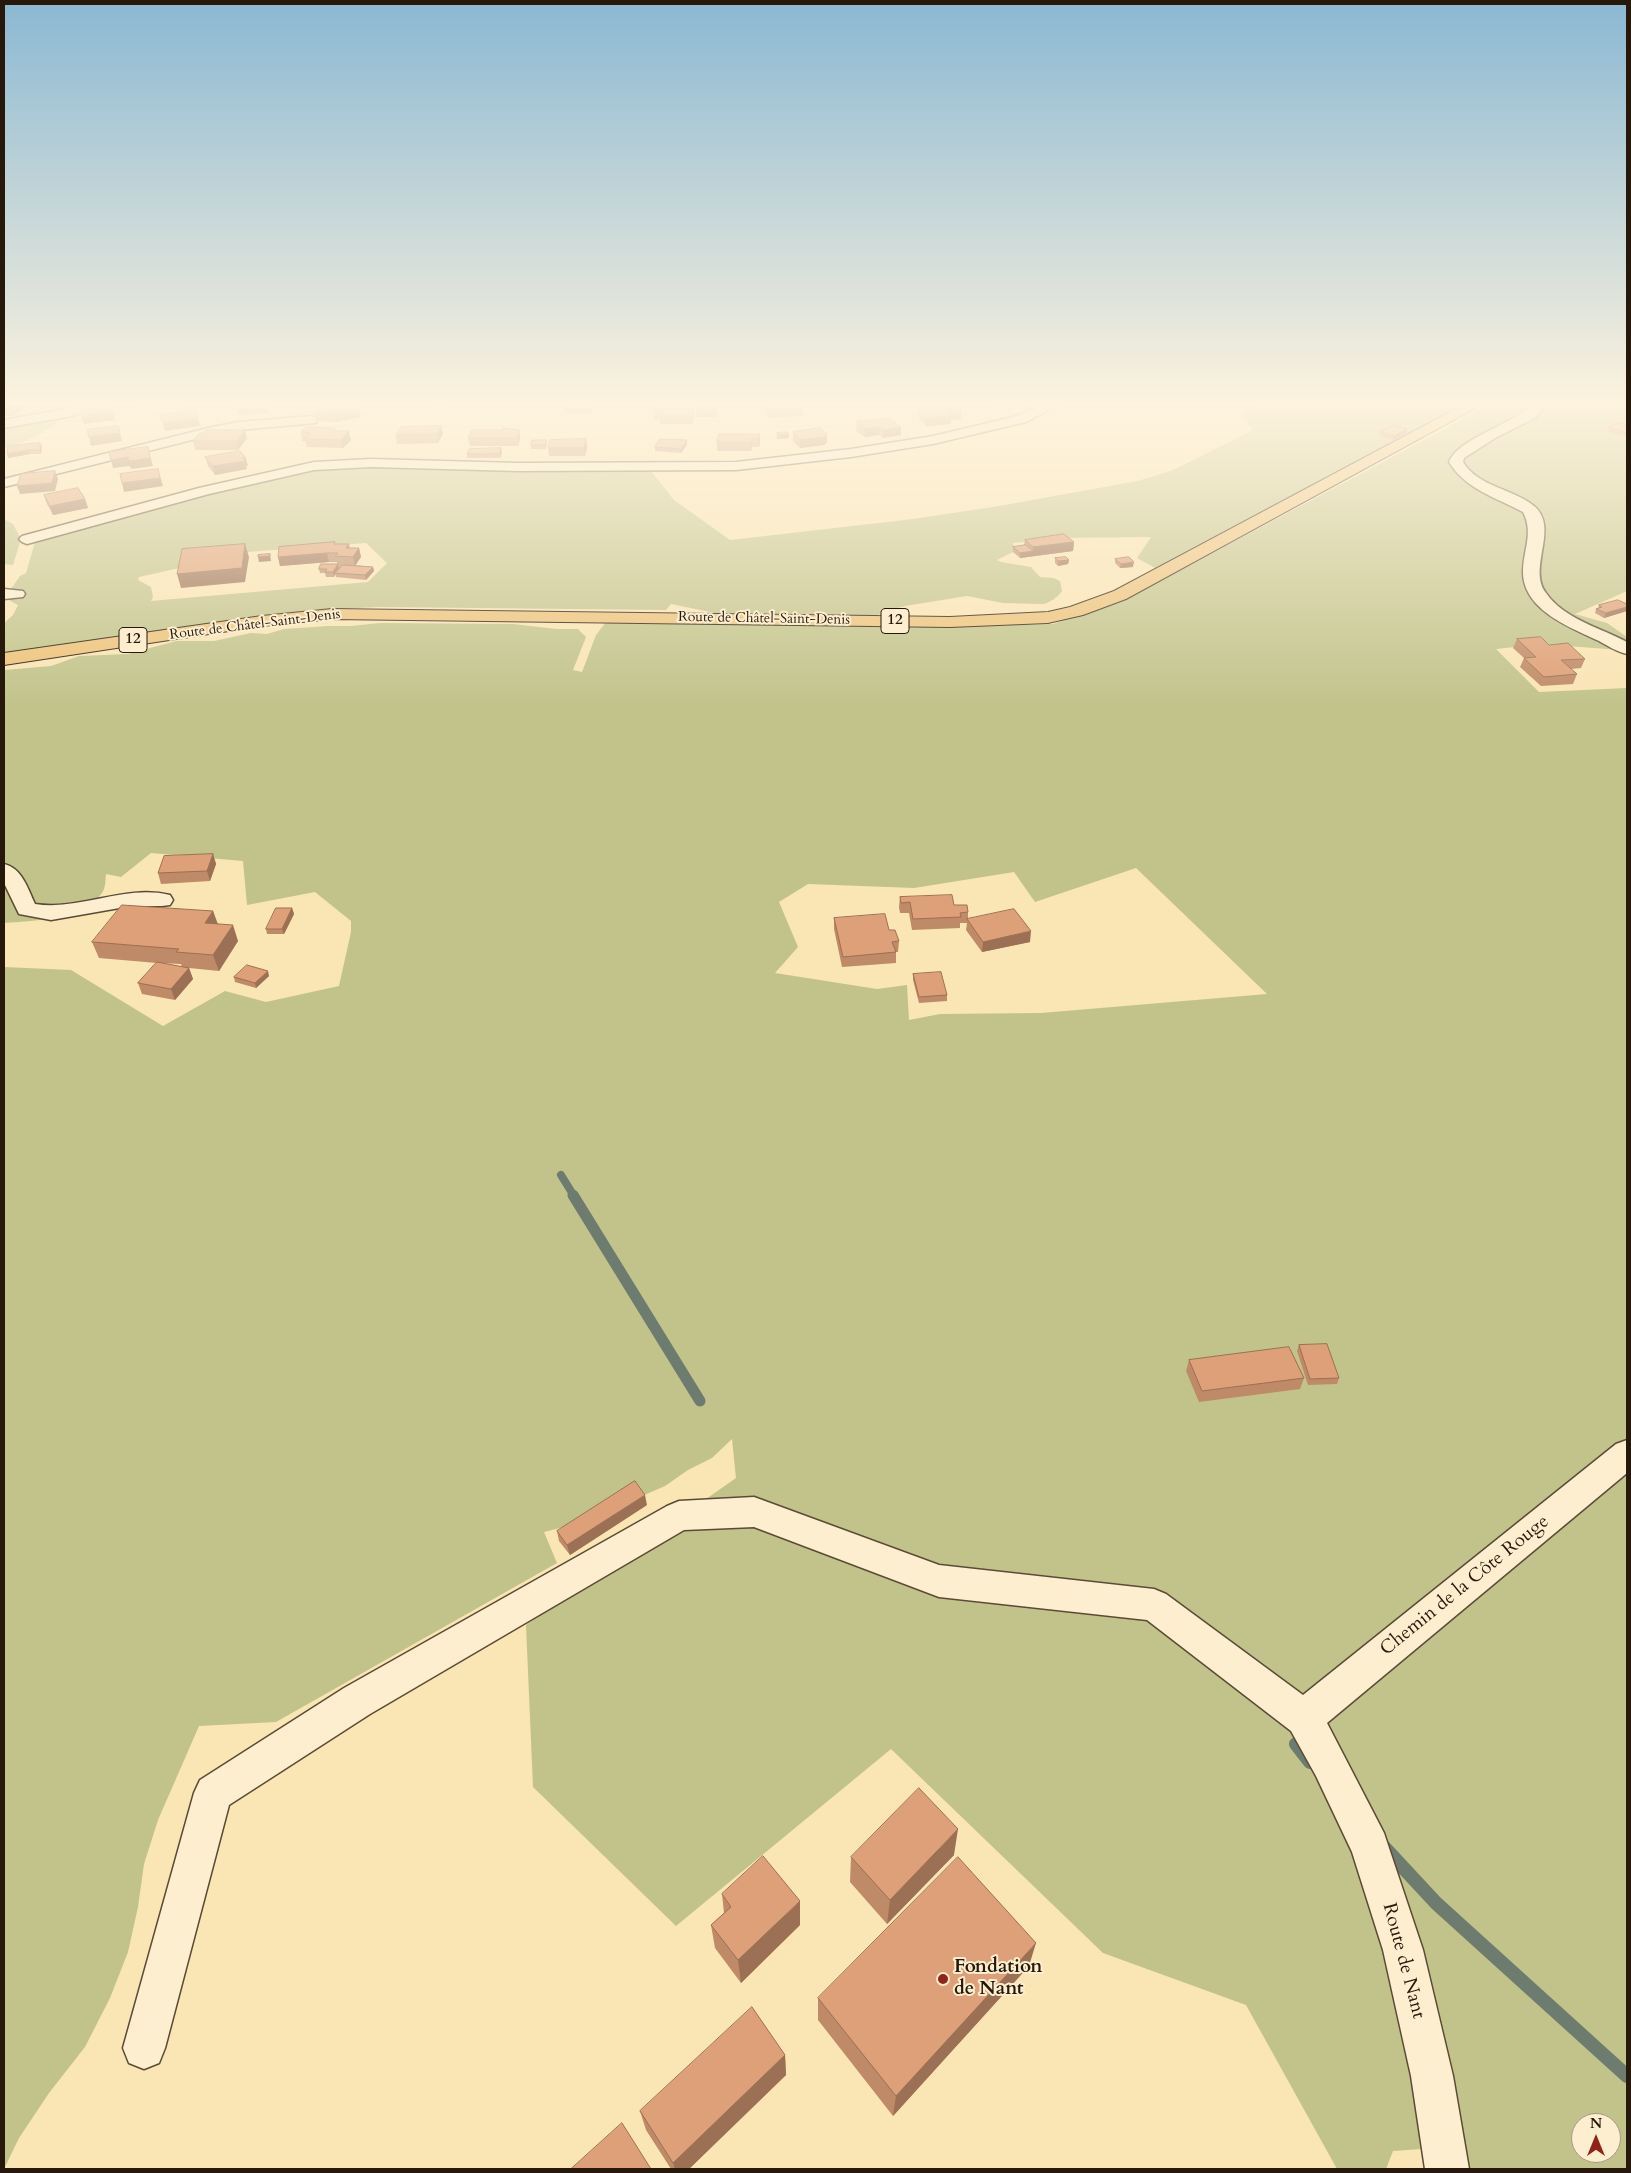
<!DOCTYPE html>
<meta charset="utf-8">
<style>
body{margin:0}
#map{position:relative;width:1631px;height:2173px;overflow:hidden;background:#fae5b5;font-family:Cardo,serif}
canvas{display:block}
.frame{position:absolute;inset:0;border:5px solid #26180b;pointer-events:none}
.north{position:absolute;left:1571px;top:2113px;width:50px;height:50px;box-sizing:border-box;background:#fceecf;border:1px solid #a69881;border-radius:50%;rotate:0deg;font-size:14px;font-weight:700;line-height:20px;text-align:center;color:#26180b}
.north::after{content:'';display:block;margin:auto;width:18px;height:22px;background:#8f2418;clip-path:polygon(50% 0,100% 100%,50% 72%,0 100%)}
</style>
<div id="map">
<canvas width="1631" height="2173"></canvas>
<div class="frame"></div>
<div class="north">N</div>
</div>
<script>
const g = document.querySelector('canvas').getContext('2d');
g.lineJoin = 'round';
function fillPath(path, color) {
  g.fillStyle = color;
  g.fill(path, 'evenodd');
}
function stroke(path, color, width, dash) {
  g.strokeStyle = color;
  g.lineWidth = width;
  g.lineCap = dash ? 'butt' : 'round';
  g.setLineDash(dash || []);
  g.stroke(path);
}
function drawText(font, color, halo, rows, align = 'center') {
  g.font = font + ' Cardo,serif';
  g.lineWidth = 4;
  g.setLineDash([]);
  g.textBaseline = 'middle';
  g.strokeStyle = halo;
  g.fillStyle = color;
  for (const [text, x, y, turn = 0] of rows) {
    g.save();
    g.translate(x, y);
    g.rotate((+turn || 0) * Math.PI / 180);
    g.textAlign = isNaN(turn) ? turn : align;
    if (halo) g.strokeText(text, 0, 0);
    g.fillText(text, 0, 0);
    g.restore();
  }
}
fillPath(new Path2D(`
 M1258,404H1465C1362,460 1258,512 1155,568L1137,558L1151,537L1064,538L1013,543L1014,546L1013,552L997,560L1001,562L1031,567L1040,577L1054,578L1060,581L1062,591C1058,597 1049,603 1043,604L1003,603L967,596L905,606L883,612L875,617L715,613L671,604L666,610L380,607L311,610L43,647L18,655H4V623L13,615L18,605L10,601L9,598L13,592L11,589L20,576L26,573L35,542L45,537L268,477L331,466L651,471L674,500L730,540L913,519L999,506L1138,481L1173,470L1253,430L1240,414ZM366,543L387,563L368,582L151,601L153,597L151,587L138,580L139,577L184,567L221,554Z
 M1491,404H1627V591L1575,614L1607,623L1627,637V654L1620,650L1541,644L1496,649L1539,692L1627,688V2169H1438L1436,2148L1393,2151L1386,2169H1337L1246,2005L1103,1953L891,1749L676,1926L533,1787L526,1625L736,1478L732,1439L712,1458L688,1470L665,1486L580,1523L544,1532L557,1563L276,1722L199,1726L158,1820L144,1864L138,1907L128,1952L110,1998L85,2047L49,2093L19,2138L4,2169V967L71,970L163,1026L225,991L266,1002L339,986L351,932V921L315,892L247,905L243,861L151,853L121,877L106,874C105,881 106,887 102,893C85,919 31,921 4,923V869L13,868L4,862V670L51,666L79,656L128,654L176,641H214L251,633L267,634L284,629L328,626H351L380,623L513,624L557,629H578L586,637L573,670L582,672L596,635L606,622L984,626L1053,624L1125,600ZM1136,868L1267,994L1041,1013L940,1014L909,1020L907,985L877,989L775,973L798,947L779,902L808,884L914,888L1014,872L1035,902ZM1581,2123H1611V2153H1581Z
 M63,417C44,434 28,441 4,448V426Z
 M4,519L13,524L21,539L13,565L4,564Z`), '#c1c38b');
stroke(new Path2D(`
 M561,1175L574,1196`), '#6e7c6f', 8);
stroke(new Path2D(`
 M573,1195L700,1401`), '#6e7c6f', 11);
stroke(new Path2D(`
 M1296,1744L1310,1762
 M1384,1847L1436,1903L1627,2076`), '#6e7c6f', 14);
const minor = new Path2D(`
 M83,404H103L101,407L67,417L4,428V420L65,409Z
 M1043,404H1060L1026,422L933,444L851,457L736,470L518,471L371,467L314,470L209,494L27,544L22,542L19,539L22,536L199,488L314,462L371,459L518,463L736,462L851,449L933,436L1017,416Z
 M1533,404H1546L1535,418L1497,437L1464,458L1463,462C1478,487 1514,489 1534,506C1560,528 1527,568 1546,593C1564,619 1601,628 1627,642V654C1617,652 1608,646 1599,641C1571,628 1523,610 1523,572C1523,550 1534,533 1523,512C1497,498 1465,489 1449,462C1458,438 1514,424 1533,404Z
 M311,416L316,417L317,420L316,423L239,430L212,435L4,487V479L212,427L239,422Z
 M4,589L23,591L25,594L23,597L4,599Z
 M4,864C22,868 28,889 35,904C80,911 125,884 170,895L173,900L170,905L162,906H131L51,920L19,914L4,883Z
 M1627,1440V1473L1327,1723L1384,1833L1423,1950L1453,2076L1469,2169H1425L1411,2076L1383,1950L1352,1852L1316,1776L1291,1731L1147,1620L939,1597L754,1527L684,1530L370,1714L229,1805L165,2048L159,2063L144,2069L129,2063L123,2048L194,1793L200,1780L344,1688L667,1506L679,1501L754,1497L939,1565L1154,1589L1166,1594L1303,1695L1616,1444Z`);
const primary = new Path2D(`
 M1465,404H1483L1126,599L1083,615L1048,623L950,627L332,619L262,626L4,665V653L262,616L332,609L950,617L1048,612L1070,607L1114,591Z`);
stroke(minor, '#5b4b36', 3);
stroke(primary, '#26180b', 2);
fillPath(minor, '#fceecf');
fillPath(primary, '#edc27a');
fillPath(new Path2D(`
 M4,404L26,407L12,416H4Z
 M142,404H183V405L143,407Z
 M429,404H448L447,405Z
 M592,404V408L590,413H565L564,409Z
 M764,404H801L803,408V416L768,418L764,410Z
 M996,404H1027L998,407Z
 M654,408L694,416L693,424H660V419H654L653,411Z
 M359,409L361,417L335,422L316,421L314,413Z
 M919,411L961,419L951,420V424L926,426L919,419Z
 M696,413H717L716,417H697Z
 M889,418L901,435L883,438L879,435L865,437L856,431L857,422Z
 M1627,425V436L1626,437L1607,431L1609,427Z
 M441,426L443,434L438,443L397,444L396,435Z
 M519,430L520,438L518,446H470L468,438Z
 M337,431L351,440L343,448L307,447L305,441H302L301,432Z
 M793,432L827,442L824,445L800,448L793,441Z
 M1380,432L1406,433L1393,440L1379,436Z
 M760,434V442L759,447H752L751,451H717V442Z
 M247,438L238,450H195L193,441Z
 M586,439L587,447L585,456H549L548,448Z
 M547,440V445L546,449H531V445Z
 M40,443L42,447L41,454H30L8,458Z
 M687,445L681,453L655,451V447Z
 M501,448L502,453L500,458H467V454Z
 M205,457L248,466H246L247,469L215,475L208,466Z
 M44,495L85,499L88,508L53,515L47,504Z
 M1025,540L1074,542L1073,551L1020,558L1013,552V547L1024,545Z
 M335,544H349L350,548H359L361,557L355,565L373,567L374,571L366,580L336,577L335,574L334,577H326L325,573H320L319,569L337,564V562H329L280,566L278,557Z
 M1055,558L1069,560L1068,564L1058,566L1055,563Z
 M1115,559L1133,567L1120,568L1115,563Z
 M1627,604V611L1604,618L1595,613L1596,609L1598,608L1599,605Z
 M1517,639L1549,645L1585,659L1581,668L1571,669L1577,674L1573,684L1541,686L1520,667L1524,658L1513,648Z
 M213,854L216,864L210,881L161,884L158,873Z
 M900,897L954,905L968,912V919L1030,942L982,952L966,930L967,923H960V928L912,930L909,913H900L899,907Z
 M292,908L294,914L284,934H267L266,929Z
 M213,911L217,924L238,941L219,971L189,968L193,979L175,1000L142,994L138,983L157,963L99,958L92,942ZM159,963L181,964L182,967Z
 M834,918L889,930L899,941L898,952H896V963L842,967L834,929Z
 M913,974L947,995V1001L919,1003L913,980Z
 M269,976L256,988L235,982L234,977Z
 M1299,1345L1339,1378L1337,1384L1308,1385L1297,1351Z
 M1189,1360L1304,1378L1300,1389L1199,1402L1186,1371Z
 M647,1505L570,1555L559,1541L557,1531Z
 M954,1855L887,1924L850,1882L851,1857Z
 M722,1894L800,1925L741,1983L715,1948L711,1925L724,1913Z
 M1029,1966L893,2116L818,2020V1998Z
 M785,2055L786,2075L689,2169H671L646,2130L640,2111Z`), '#bf8a67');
fillPath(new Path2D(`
 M16,404H25L26,407L12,416L10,408Z
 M111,404L113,411L115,420L84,424L81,416Z
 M267,404L268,406V413L238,415L237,411Z
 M694,408V416L693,424L692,416Z
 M359,409L361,417L335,422L334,414Z
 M961,411V419L951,420V424L926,426V418L948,412Z
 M198,418L200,426L165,431L163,423Z
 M118,426L122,441L91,446L89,437Z
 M441,426L443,434L438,443L437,434Z
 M880,427L879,435L865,437V429Z
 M901,427V435L883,438V430Z
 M1407,429L1406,433L1393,440L1394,436Z
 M245,430L247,438L238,450L236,441Z
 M519,430L520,438L518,446L517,438Z
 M349,431L351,440L343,448L341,440Z
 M760,434V442L759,447V439Z
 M789,434V438L777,439V435Z
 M827,434V442L824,445L800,448V440Z
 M586,439L587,447L585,456L584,448Z
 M752,439V447L751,451V443Z
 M687,440V445L681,453V449Z
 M40,443L42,447L41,454L40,450Z
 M148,447L153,466L131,469L130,466L113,468L111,460Z
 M501,448L502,453L500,458L499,454Z
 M28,450L30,454L8,458L7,454Z
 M246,458L248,466H246L247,469L215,475L213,466Z
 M158,469L163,486L124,492L122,483Z
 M55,471L58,479L55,491L20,494L17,486Z
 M85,499L88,508L53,515L50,506Z
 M1074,542L1073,551L1020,558V553L1033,551V547Z
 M245,544L249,557L245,582L181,588L177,574Z
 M359,548L361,557L355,566L353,557Z
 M327,553L329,562L280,566L278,557Z
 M270,554L271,561L259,562L258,557Z
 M1069,560L1068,564L1058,566V561Z
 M1134,562L1133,567L1120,568L1121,564Z
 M338,564L339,569L335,573V574L334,577L333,572Z
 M373,567L374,571L366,580L365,575Z
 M1627,607V611L1604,618L1606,613Z
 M213,854L216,864L210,881L207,871Z
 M292,908L294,914L284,934L282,929Z
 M213,911L219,927L205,923Z
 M233,925L238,941L219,971L213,955Z
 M1031,931L1030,942L982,952L983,942Z
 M189,968L193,979L175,1000L171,989Z
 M268,971L269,976L256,988L255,983Z
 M645,1495L647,1505L570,1555L567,1545Z
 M958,1829L954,1855L887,1924L890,1900Z
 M800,1901V1925L741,1983L738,1960Z
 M1036,1943L1029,1966L893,2116L896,2096Z
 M785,2055L786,2075L689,2169H675L673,2163Z`), '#9b7054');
const building = new Path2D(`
 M4,404H16L10,408H4Z
 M102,404H111L112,412L81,416V408Z
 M248,404H267V409L237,411V405Z
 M323,404H356L359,409L334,414L314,413Z
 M566,404H591L590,409H564Z
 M765,404H801L803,408L768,410Z
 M957,406L961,411L948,412L951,416L926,418L919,411Z
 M654,408H694L692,416L660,415L661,411H653Z
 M697,409H716V413H696Z
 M195,410L198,418L163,423L160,415Z
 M889,418L901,427L883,430L880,427L865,429L857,422Z
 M1620,423L1627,425V433L1609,427Z
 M1393,425L1407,429L1394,436L1380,432Z
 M118,426L120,433L89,437L87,430Z
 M441,426L437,434L396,435L401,427Z
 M307,427L334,428L337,431H349L341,440L305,439L310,433L301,432Z
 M503,428L519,430L517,438H468L472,430H502Z
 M821,428L827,434L824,437L800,440L793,432Z
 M206,430H245L236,441H193L200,433H204Z
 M786,432L789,434L777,435V433Z
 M719,434H760L759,439H752L751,443L717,442Z
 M586,439L584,448H548L550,440Z
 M660,439L687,440L681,449L655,447Z
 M532,440H547L545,445H531Z
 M40,443V450H28L7,454L8,446Z
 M148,447L150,458L129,461L128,457L111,460L109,452Z
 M501,448L499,454H467L469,449Z
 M240,451L246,458H242L245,461L213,466L205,457Z
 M158,469L160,478L122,483L120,474Z
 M55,471L52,483L17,486L21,474Z
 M78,488L85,499L50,506L44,495Z
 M1064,534L1074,542L1033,547L1025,540Z
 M335,542L334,544H349L346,548H359L353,557L335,556L338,553H327L278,557L279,547Z
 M245,544L242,568L177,574L182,549Z
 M1026,545L1033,551L1020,553L1013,547Z
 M270,554V556L258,557V555Z
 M1066,557L1069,560L1058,561L1055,558Z
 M1129,557L1134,562L1121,564L1115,559Z
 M321,564H338L333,572H325L327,569H319Z
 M343,565L373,567L365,575L335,573Z
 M1618,600L1627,604V607L1606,613L1596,609L1602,607L1599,605Z
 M1541,637L1549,645L1568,643L1585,659L1561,660L1577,674L1544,677L1524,658L1536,657L1517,639Z
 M213,854L207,871L158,873L164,856Z
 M952,895L954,905H967L968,912L960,913L961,917L913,919L910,902L901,903L900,897Z
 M122,905L213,911L205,923L233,925L213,955L176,952L179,949L92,942Z
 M276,908H292L282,929H266Z
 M1014,909L1031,931L983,942L967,919Z
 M885,914L889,930H895L899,941L892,942L896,952L843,957L834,918Z
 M157,962L189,968L171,989L138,983Z
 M247,965L268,971L255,983L234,977Z
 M941,972L947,995L919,997L913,974Z
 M1327,1344L1339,1378L1310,1379L1299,1345Z
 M1289,1347L1304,1378L1202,1391L1189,1360Z
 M635,1481L645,1495L567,1545L557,1531Z
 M919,1788L958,1829L890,1900L851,1857Z
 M763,1856L800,1901L738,1960L711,1925L731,1907L722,1894Z
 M958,1857L1036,1943L896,2096L818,1998Z
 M752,2007L785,2055L673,2163L640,2111Z
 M622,2123L651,2169H571Z`);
fillPath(building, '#dea078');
stroke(building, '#9b7054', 1);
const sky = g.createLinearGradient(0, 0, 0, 708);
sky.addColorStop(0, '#8ab8d2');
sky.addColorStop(0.57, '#fdf3de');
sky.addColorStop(1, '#fdf3de00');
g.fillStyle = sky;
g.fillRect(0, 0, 1631, 708);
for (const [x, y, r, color] of [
 [943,1979,6,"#8f2418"]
]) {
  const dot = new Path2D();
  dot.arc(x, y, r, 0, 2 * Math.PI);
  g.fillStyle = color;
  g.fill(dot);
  stroke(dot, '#fceecf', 2);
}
drawText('14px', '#26180b', '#fceecf', [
 ["Route de Châtel-Saint-Denis",764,619,1],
 ["Route de Châtel-Saint-Denis",255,625,-7]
]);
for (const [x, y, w] of [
 [895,621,28],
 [133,640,28]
]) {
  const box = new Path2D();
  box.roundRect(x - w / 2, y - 12.5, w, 25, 4);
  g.fillStyle = '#fceecf';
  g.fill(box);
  stroke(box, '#26180b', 1);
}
drawText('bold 15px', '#26180b', null, [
 ["12",895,621],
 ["12",133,640]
]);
drawText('19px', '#26180b', '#fceecf', [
 ["Chemin de la Côte Rouge",1465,1586,-39],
 ["Route de Nant",1403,1961,75]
]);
drawText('bold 19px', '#26180b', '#fceecf', [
 ["Fondation",954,1968],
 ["de Nant",954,1990]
], 'left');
</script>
